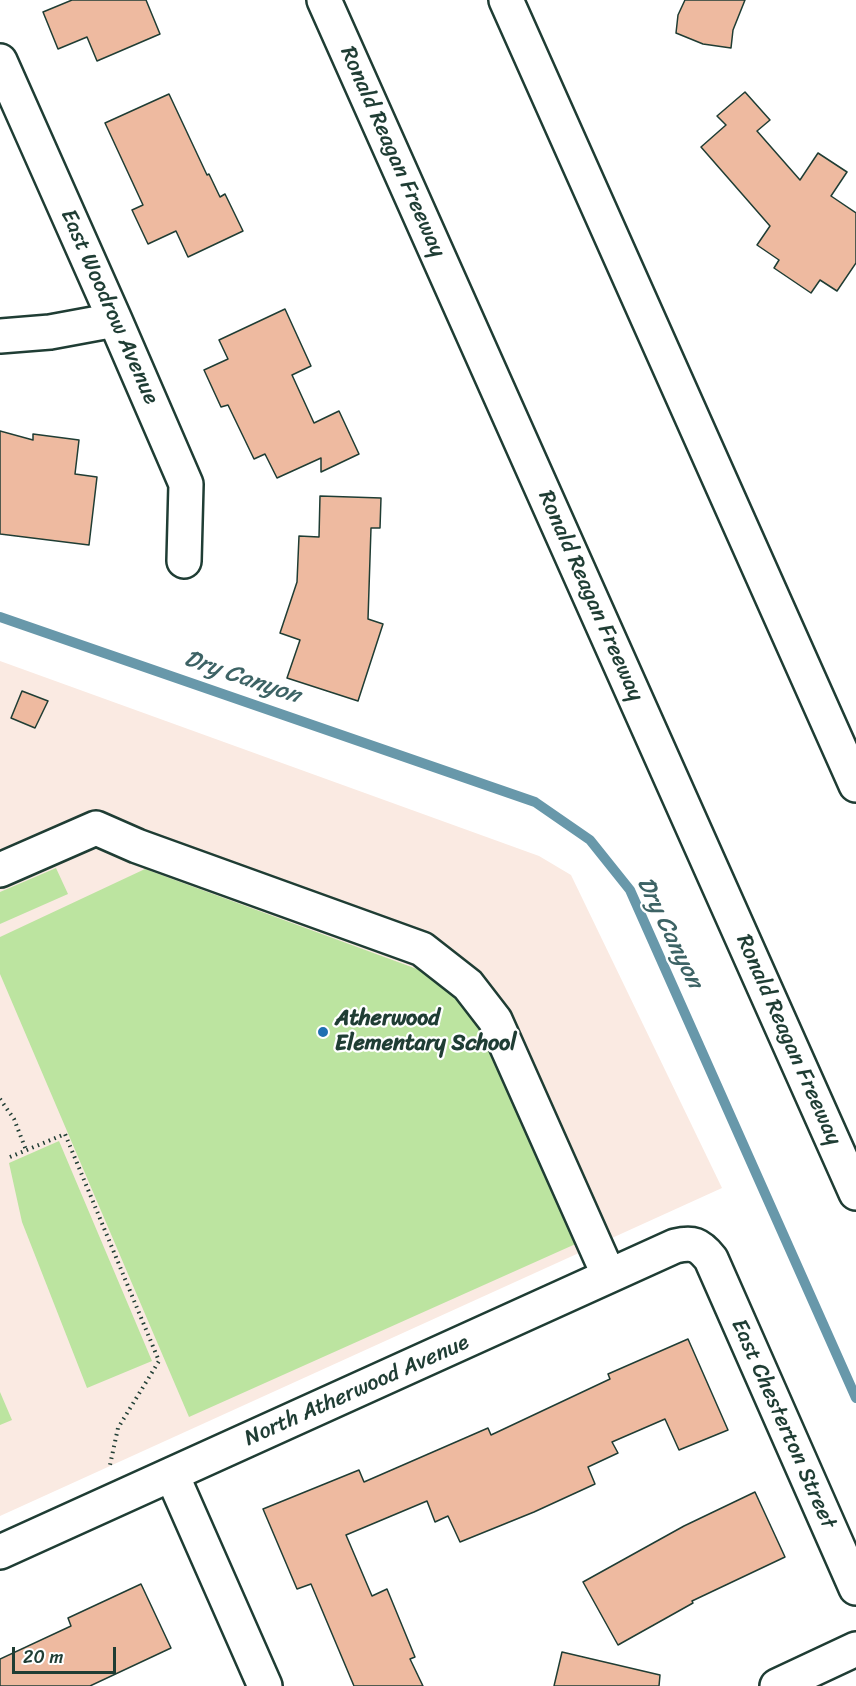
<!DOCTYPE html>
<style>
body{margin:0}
#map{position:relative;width:856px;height:1686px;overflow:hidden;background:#fff;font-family:Sriracha,sans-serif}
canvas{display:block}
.scale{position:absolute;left:12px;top:1647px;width:104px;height:27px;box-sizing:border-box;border:3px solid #1f3d34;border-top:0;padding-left:8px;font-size:18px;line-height:21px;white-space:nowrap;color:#1f3d34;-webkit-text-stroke:4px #fff;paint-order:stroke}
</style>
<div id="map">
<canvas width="856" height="1686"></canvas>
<div class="scale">20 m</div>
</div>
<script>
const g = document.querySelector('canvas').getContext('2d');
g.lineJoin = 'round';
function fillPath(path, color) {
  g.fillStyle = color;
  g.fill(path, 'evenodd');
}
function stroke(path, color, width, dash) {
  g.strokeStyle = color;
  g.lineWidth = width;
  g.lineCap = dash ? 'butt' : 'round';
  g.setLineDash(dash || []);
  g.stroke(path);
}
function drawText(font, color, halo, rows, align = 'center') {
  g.font = font + ' Sriracha,sans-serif';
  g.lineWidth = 4.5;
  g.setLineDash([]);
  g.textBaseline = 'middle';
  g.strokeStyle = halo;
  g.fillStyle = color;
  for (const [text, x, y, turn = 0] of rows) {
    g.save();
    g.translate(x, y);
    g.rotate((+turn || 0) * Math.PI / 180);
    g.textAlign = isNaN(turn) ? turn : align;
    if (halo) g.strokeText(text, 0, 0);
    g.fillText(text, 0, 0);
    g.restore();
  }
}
fillPath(new Path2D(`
 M0,661L539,856L571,875L722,1188L0,1516Z`), '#faeae2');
fillPath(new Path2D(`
 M56,868L68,894L0,924V892Z
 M145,869L417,969L448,988L470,1010L489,1044L580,1242L189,1417L0,974V937Z
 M59,1141L152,1361L87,1388L22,1222L9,1163Z
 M0,1392L12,1420L0,1425Z`), '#bce4a0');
stroke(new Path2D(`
 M0,617L535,802L590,840L630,890L856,1398`), '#6898aa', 10);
const building = new Path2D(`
 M72,0H146L160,34L97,61L87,37L58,49L43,12Z
 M685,0H745L733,30L731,48L703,44L676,33L678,15Z
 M745,92L770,120L757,131L800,180L818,153L847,172L831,196L856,213V263L837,291L820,280L811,293L774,268L779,260L757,245L770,226L701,147L726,125L717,116Z
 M169,94L207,175L209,174L220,197L225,194L243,231L188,257L176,231L148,244L132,210L143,205L105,123Z
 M285,309L311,366L292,375L314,423L339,411L359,454L321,472V458L277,478L265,454L254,459L228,405L221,407L204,370L228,359L219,340Z
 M0,431L33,440V434L79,440L75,474L97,477L89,545L0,534Z
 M320,496L381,498L380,528H371L368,619L383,624L358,701L287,678L300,640L280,633L297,582L299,536L319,537Z
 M22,691L48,701L35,728L11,718Z
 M688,1339L728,1430L679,1450L665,1419L612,1442L618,1453L588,1467L595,1484L534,1512L460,1542L448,1516L435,1522L427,1501L346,1535L372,1596L387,1589L415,1657L410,1659L423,1686H354L311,1584L297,1589L263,1509L359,1470L364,1482L488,1428L491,1435L610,1379L608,1374Z
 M755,1492L785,1557L692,1601L693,1603L618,1645L583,1582L684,1526Z
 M141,1584L171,1648L90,1686H0V1659L71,1626L68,1618Z
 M562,1652L660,1675L659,1686H554Z`);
fillPath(building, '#eebaa0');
stroke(building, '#1f3d34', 1.5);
const minor = new Path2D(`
 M0,61L115,320L186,484L184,561
 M0,336L50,332L115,320
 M0,870L96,828L137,846L422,949L468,985L495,1020L609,1276
 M172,1475L265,1686
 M0,1552L675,1246C693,1242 699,1244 711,1259L856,1588
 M777,1686L856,1649`);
const highway = new Path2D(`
 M324,0L856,1193
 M506,0L856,785`);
stroke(minor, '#1f3d34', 38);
stroke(highway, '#1f3d34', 38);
stroke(new Path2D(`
 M0,1099L14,1119L26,1150
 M10,1157L65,1134L159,1361L118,1428L110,1465`), '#1f3d34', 4, [1.5, 4.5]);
stroke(minor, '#fff', 33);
stroke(highway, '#fff', 33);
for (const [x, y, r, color] of [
 [323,1032,6,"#1f6fb2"]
]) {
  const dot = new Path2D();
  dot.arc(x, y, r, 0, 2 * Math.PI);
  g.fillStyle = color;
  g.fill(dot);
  stroke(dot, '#fff', 2);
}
drawText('22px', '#1f3d34', '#fff', [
 ["Ronald Reagan Freeway",392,152,66],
 ["East Woodrow Avenue",109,307,66],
 ["Ronald Reagan Freeway",590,596,66],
 ["Ronald Reagan Freeway",788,1040,66],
 ["North Atherwood Avenue",357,1391,-24],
 ["East Chesterton Street",783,1424,66]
]);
drawText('bold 22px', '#1f3d34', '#fff', [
 ["Atherwood",335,1019],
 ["Elementary School",335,1044]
], 'left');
drawText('italic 24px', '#3d6365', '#fff', [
 ["Dry Canyon",242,678,19],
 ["Dry Canyon",669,933,64]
]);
</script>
